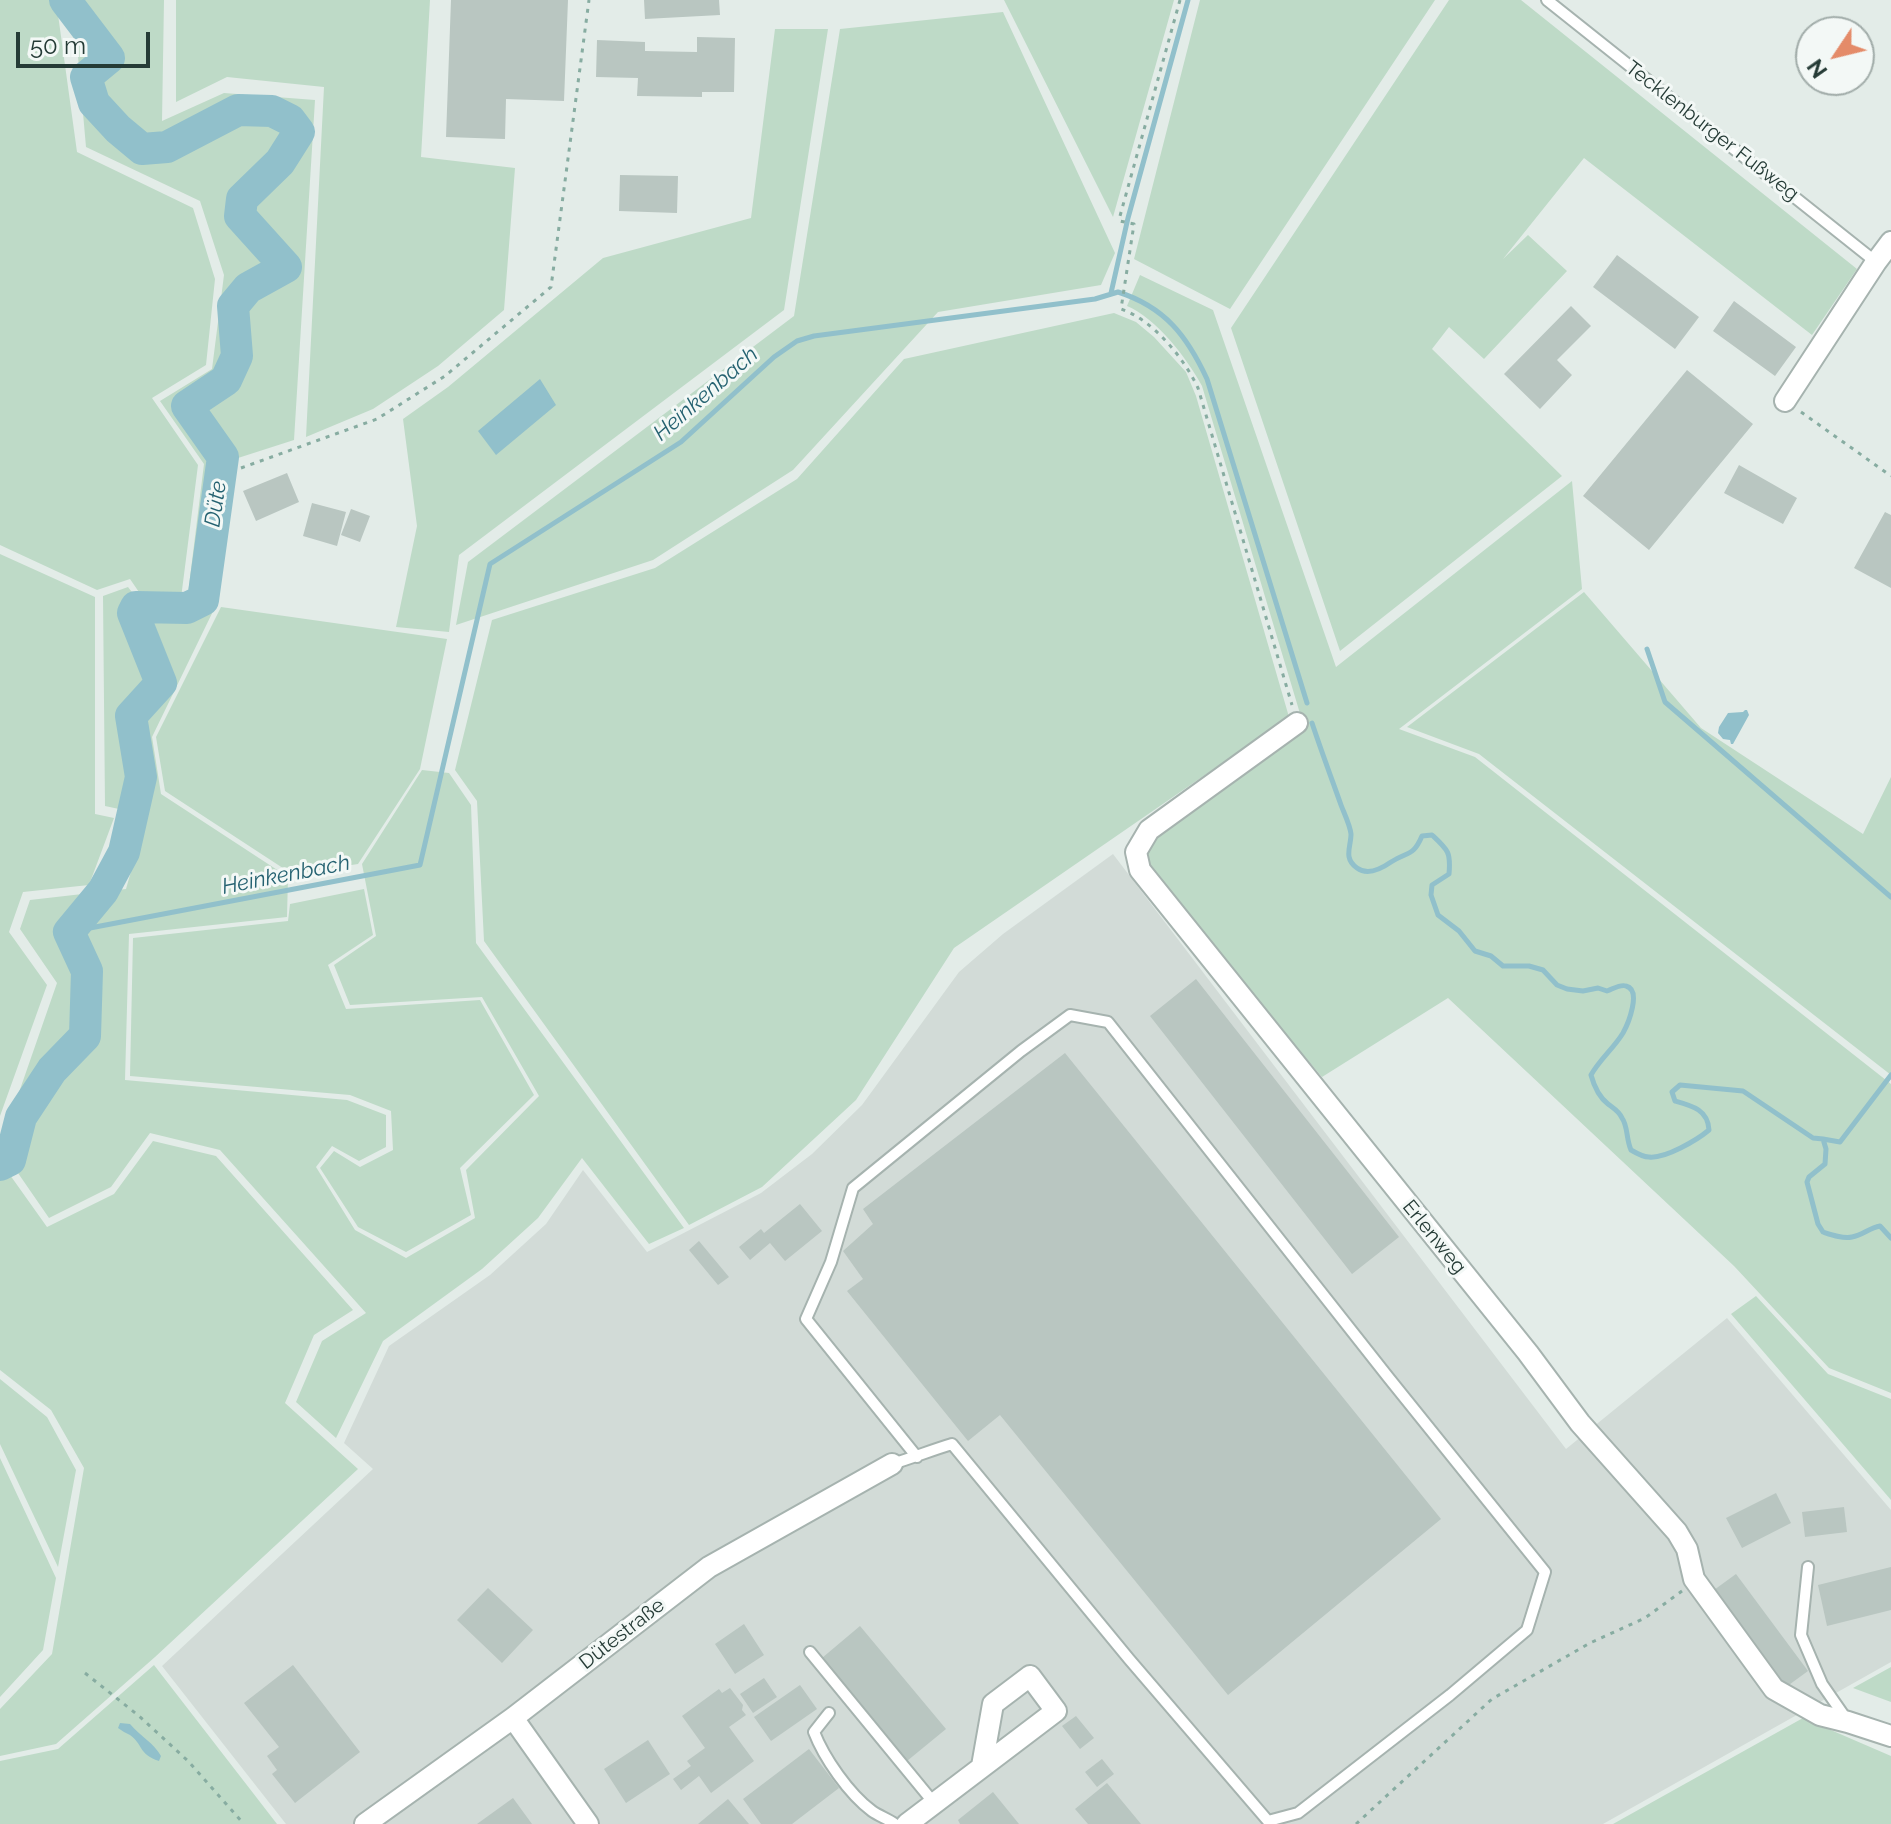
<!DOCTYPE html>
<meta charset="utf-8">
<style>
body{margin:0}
#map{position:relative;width:1891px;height:1824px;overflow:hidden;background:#e3ece8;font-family:Raleway,sans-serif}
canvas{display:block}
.north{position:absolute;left:1795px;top:16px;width:80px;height:80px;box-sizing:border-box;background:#f3f8f6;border:2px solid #a1aca9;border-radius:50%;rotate:235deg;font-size:22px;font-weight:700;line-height:32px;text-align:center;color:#253b36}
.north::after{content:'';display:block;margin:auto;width:28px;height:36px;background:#e48b69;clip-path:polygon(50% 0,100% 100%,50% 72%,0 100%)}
.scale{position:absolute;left:16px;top:32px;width:134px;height:36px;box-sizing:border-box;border:4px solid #253b36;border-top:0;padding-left:10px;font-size:24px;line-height:28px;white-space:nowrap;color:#253b36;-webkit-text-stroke:6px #f3f8f6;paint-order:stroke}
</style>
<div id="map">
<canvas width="1891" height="1824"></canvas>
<div class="north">N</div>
<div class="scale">50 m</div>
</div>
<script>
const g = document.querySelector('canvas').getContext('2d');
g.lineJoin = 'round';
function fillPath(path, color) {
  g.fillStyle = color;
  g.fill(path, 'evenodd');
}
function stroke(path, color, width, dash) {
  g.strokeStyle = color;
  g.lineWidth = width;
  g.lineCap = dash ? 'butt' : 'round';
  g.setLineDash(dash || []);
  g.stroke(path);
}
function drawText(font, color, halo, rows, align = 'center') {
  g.font = font + ' Raleway,sans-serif';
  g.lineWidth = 6;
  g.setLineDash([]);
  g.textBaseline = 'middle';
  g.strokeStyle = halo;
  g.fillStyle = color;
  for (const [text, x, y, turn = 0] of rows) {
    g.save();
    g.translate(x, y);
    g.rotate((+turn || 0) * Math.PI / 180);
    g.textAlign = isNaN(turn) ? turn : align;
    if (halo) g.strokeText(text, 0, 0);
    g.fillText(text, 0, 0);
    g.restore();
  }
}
fillPath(new Path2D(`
 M1113,854L1566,1449L1727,1318L1891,1510V1662L1603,1824H286L162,1666L373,1469L344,1443L389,1346L490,1275L546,1224L583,1170L647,1252L761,1193L812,1154L862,1105L959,972L1003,934Z`), '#d2dbd7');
fillPath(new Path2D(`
 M0,0H56L77,152L193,208L215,279L206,365L152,398L198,465L181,598H143L130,579L97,590L0,545Z
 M73,0H164L162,121L224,93L315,100L294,440L238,458L218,601L152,737L161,794L288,877L287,917L129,934L125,1080L347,1100L386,1115V1147L359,1161L332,1146L316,1167L355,1230L406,1258L475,1218L466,1170L539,1096L482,997L350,1005L334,965L376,936L362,864L422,770L449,773L471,805L476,943L684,1228L649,1244L582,1158L538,1218L482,1269L383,1341L336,1438L296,1402L322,1341L366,1313L220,1150L150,1133L111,1187L49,1218L0,1147L57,983L20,929L30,900L126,889L147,815L105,806L103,596L128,587L151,617L185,618L204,464L160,401L212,369L224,275L200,201L86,147Z
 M176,0H430L421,157L515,168L504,310L438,366L373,409L306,437L324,87L227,77L176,102Z
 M1005,0H1174L1113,217L1004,0Z
 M1200,0H1435L1230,309L1134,259Z
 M1449,0H1521L1857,269L1812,335L1584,158L1503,259L1528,235L1567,271L1484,359L1449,327L1432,349L1562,476L1340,651L1231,328Z
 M1003,12L1115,253L1101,285L938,312L793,470L653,560L456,625L468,562L794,316L840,29Z
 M775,29H828L784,310L459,555L449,632L396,627L417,526L403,419L448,387L603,258L751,218Z
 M1140,275L1213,310L1336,667L1572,481L1582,589L1399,729L1475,757L1891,1084V1393L1829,1368L1734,1266L1448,998L1322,1077L1144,867L1145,850L1155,834L1304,727L1202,386C1187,358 1156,318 1127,306Z
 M1114,313L1136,322L1154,337L1186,372L1196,396L1289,717L954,948L856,1100L762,1187L689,1225L484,941L477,801L455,770L492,620L655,568L797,479L904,359Z
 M0,554L95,597V814L114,818L89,885L23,892L9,932L47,985L0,1116Z
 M1584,592L1701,728L1863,834L1891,777V1075L1479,754L1407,727Z
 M221,607L447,639L420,769L358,864L292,874L165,791L156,737Z
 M364,889L373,935L328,965L346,1009L480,1000L534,1095L460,1168L471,1215L406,1252L358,1227L320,1168L334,1151L360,1167L393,1150L391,1111L350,1095L130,1076L133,938L288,921L290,904Z
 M153,1141L216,1156L353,1310L314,1335L285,1403L358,1469L155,1657L56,1744L0,1756V1709L52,1654L84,1468L51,1410L0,1370V1179L10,1175L47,1227L114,1194Z
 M1756,1296L1828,1374L1891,1399V1500L1731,1314Z
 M0,1379L47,1417L76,1470L58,1567L0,1444Z
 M0,1458L56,1578L43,1650L0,1697Z
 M154,1665L277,1824H0V1761L58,1749Z
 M1891,1667V1702L1853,1688Z
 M1803,1718L1891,1756V1824H1613Z`), '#bedac7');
fillPath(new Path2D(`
 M540,379L556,405L496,455L478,431Z
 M1745,710H1747L1749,715L1733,744H1731L1730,740L1723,739L1718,733L1719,727L1728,713L1743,712Z
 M120,1723L130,1724C140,1736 154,1743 161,1756L159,1761C138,1754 143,1744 130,1735C126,1733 122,1731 118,1728Z`), '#91c0cb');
stroke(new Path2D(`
 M1111,293L1128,218L1188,0
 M1647,649L1665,702L1891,897
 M1312,723C1321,750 1331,777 1341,805C1344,813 1350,825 1351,834C1351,847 1343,858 1357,868C1368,876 1381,869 1391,862C1408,851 1413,857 1422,836L1432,835C1448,850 1451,852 1449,874L1432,885L1431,895L1438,915L1459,931L1475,951L1491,956L1503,966H1529L1543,970L1557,985L1567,989L1583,991L1598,988L1607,991C1613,989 1620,984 1626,986C1642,990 1628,1024 1623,1033C1614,1048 1600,1059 1591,1075C1594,1086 1599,1097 1608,1104C1613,1108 1619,1111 1622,1118C1628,1126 1626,1139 1631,1150C1636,1153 1643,1157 1649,1157C1665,1159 1697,1140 1709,1130C1708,1110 1693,1106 1675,1101L1672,1092L1680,1085L1743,1091L1813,1138L1823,1139L1826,1149L1825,1164L1809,1177L1807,1182L1818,1224L1823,1232C1832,1235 1843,1239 1852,1237C1863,1235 1869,1228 1880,1226L1891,1238
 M69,932L420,865L490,564L681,442L774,357L797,341L814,336L1095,299L1118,292C1165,307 1187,336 1207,379L1307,703
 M1823,1139L1840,1142L1891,1075`), '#91c0cb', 5);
stroke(new Path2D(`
 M0,1165L10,1160L21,1117L52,1070L85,1036L87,971L69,932L103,891L124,852L141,777L131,716L161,683L133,613L136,607L187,608L203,600L223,457L187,406L226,380L237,356L233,306L248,288L286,267L240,216L242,199L280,162L299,132L290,120L272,111L238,110L167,147L142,149L118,129L94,103L86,77L109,58L65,0`), '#91c0cb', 32);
fillPath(new Path2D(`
 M451,0H568L564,101L506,99L505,139L446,137Z
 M644,0H719L720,15L645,19Z
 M697,37L735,38L734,92H702V97L637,96L638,78L596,77L597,40L645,42V51L697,52Z
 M620,175L678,176L677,213L619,211Z
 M1617,255L1699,317L1675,349L1593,287Z
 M1734,301L1796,347L1775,376L1713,331Z
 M1571,306L1591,326L1557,360L1572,375L1540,409L1504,374Z
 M1687,370L1753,424L1649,550L1583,496Z
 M1739,465L1797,498L1783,524L1724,493Z
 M287,473L299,502L256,521L243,491Z
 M312,503L346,512L337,546L303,536Z
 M351,509L370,516L360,542L341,535Z
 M1885,512L1891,515V588L1854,568Z
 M1196,979L1399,1237L1352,1274L1150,1016Z
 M1065,1053L1441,1519L1228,1695L1000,1415L968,1441L847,1291L863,1279L843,1251L873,1224L863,1209Z
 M800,1204L822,1231L785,1261L770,1243L750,1260L739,1247L761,1229L764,1233Z
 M699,1241L729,1277L718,1285L689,1250Z
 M1776,1493L1791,1523L1742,1548L1726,1518Z
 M1844,1507L1847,1532L1805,1537L1802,1512Z
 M1891,1567V1610L1827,1626L1818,1585Z
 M1736,1574L1808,1671L1786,1687L1714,1590Z
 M488,1588L533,1630L502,1663L457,1620Z
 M744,1624L764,1655L735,1674L715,1644Z
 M860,1626L946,1729L907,1761L822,1658Z
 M293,1665L360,1752L295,1803L272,1774L277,1770L267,1756L279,1747L244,1703Z
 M764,1678L777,1697L753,1713L740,1694Z
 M800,1685L817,1709L771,1741L754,1717Z
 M730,1688L743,1705L742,1710L746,1715L729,1727L754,1761L711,1793L699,1776L681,1790L673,1779L691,1766L687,1761L705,1748L682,1716L719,1689L722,1693Z
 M1076,1716L1094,1738L1080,1749L1062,1726Z
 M648,1740L670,1774L626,1803L604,1769Z
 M809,1749L839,1788L792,1824H761L743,1799Z
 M1102,1759L1114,1774L1097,1787L1085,1772Z
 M1107,1783L1141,1824H1088L1075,1809Z
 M993,1792L1019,1824H960L958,1820Z
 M513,1798L532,1824H477Z
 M728,1799L749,1824H698Z`), '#b9c6c1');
const service = new Path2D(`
 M1547,0L1876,262
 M892,1464C912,1458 932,1450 952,1444L1129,1659L1268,1821L1298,1813L1450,1695L1527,1630L1545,1572L1388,1377L1108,1022L1070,1015L1021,1051L853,1188L831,1262L806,1319L917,1457
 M1808,1567L1801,1635L1822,1684L1847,1720
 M810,1652L934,1803
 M829,1713L814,1732C824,1758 849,1794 872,1811C879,1816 888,1819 895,1824`);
const minor = new Path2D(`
 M1785,401L1876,262L1891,242
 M1297,723L1149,830L1136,852L1140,870L1528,1353L1580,1423L1677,1532L1687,1549L1694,1579L1774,1689L1820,1715L1848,1722L1891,1736
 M513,1718L588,1824
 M365,1824L513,1718L709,1567L892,1464
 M907,1824L1056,1711L1030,1676L993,1704L982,1766`);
stroke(service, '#a6b3af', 14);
stroke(minor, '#a6b3af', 24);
stroke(new Path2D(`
 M1180,0L1120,216V221L1134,224L1121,309C1153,320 1184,358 1198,388L1292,705
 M1801,412L1891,476
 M241,468L377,419L445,376L551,287L589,0
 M85,1673L139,1716L188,1761L244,1824
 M1356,1824L1492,1699L1590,1643L1645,1618L1682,1591`), '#87aca1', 3, [4, 6]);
stroke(service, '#fff', 10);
stroke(minor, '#fff', 20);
drawText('20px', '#253b36', '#f3f8f6', [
 ["Tecklenburger Fußweg",1712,131,38],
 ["Erlenweg",1434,1237,51],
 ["Dütestraße",622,1634,-38]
]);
drawText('italic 22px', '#256271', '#f3f8f6', [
 ["Heinkenbach",706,394,-41],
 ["Düte",216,504,-82],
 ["Heinkenbach",286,875,-11]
]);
</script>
